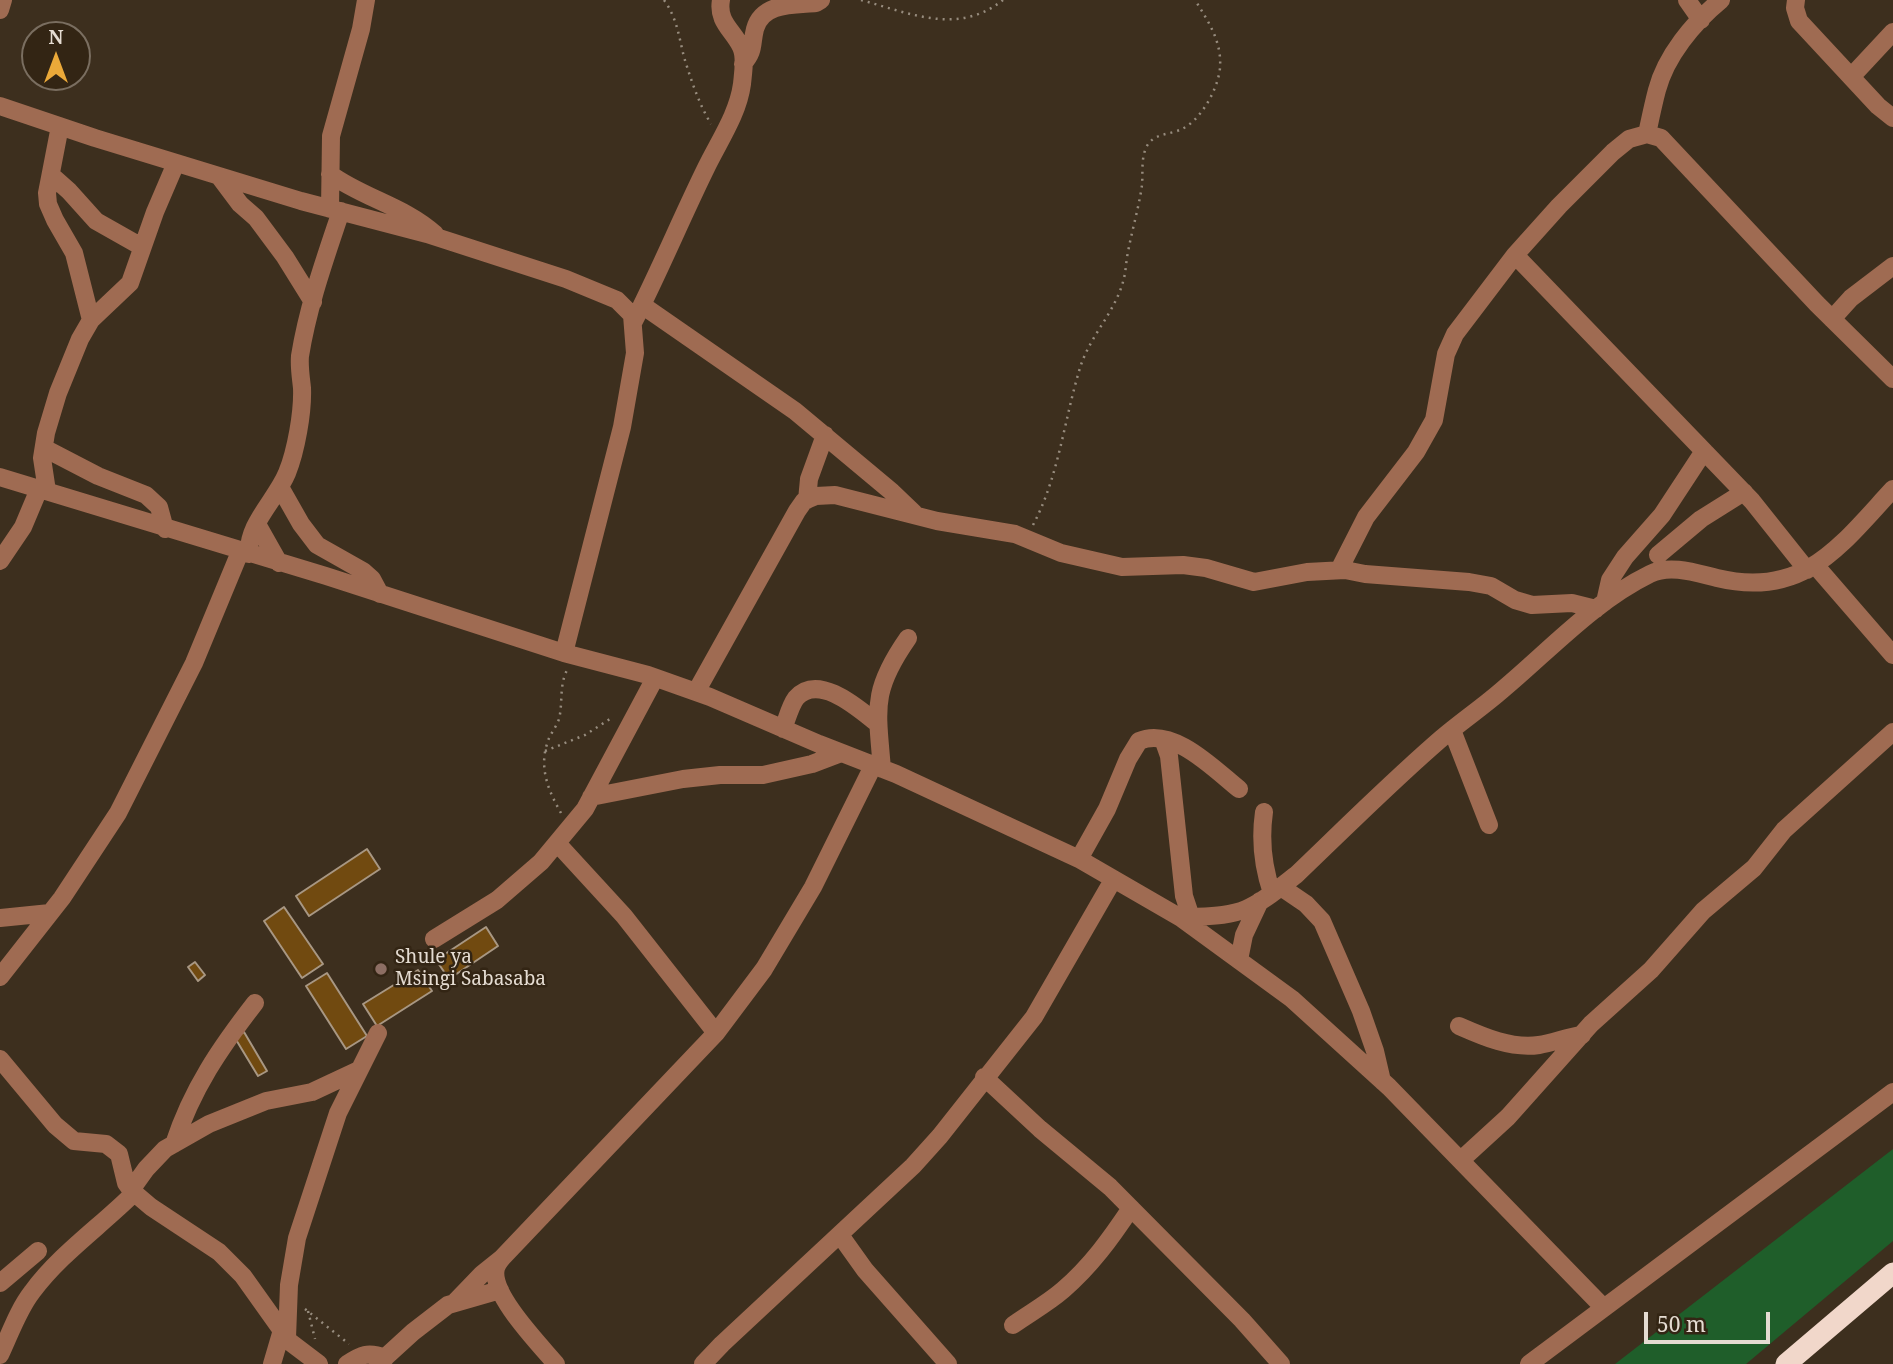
<!DOCTYPE html>
<style>
body{margin:0}
#map{position:relative;width:1893px;height:1364px;overflow:hidden;background:#3d2f1e;font-family:"Noto Serif",serif}
canvas{display:block}
.north{position:absolute;left:21px;top:21px;width:70px;height:70px;box-sizing:border-box;background:#332514;border:2px solid #7a6e60;border-radius:50%;rotate:0deg;font-size:19px;font-weight:700;line-height:28px;text-align:center;color:#e5dcd2}
.north::after{content:'';display:block;margin:auto;width:24px;height:32px;background:#eba939;clip-path:polygon(50% 0,100% 100%,50% 72%,0 100%)}
.scale{position:absolute;left:1644px;top:1312px;width:126px;height:32px;box-sizing:border-box;border:4px solid #e5dcd2;border-top:0;padding-left:9px;font-size:21px;line-height:24px;white-space:nowrap;color:#e5dcd2;-webkit-text-stroke:5px #332514;paint-order:stroke}
</style>
<div id="map">
<canvas width="1893" height="1364"></canvas>
<div class="north">N</div>
<div class="scale">50 m</div>
</div>
<script>
const g = document.querySelector('canvas').getContext('2d');
g.lineJoin = 'round';
function fillPath(path, color) {
  g.fillStyle = color;
  g.fill(path, 'evenodd');
}
function stroke(path, color, width, dash) {
  g.strokeStyle = color;
  g.lineWidth = width;
  g.lineCap = dash ? 'butt' : 'round';
  g.setLineDash(dash || []);
  g.stroke(path);
}
function drawText(font, color, halo, rows, align = 'center') {
  g.font = font + ' "Noto Serif",serif';
  g.lineWidth = 5;
  g.setLineDash([]);
  g.textBaseline = 'middle';
  g.strokeStyle = halo;
  g.fillStyle = color;
  for (const [text, x, y, turn = 0] of rows) {
    g.save();
    g.translate(x, y);
    g.rotate((+turn || 0) * Math.PI / 180);
    g.textAlign = isNaN(turn) ? turn : align;
    if (halo) g.strokeText(text, 0, 0);
    g.fillText(text, 0, 0);
    g.restore();
  }
}
fillPath(new Path2D(`
 M1893,1149V1241L1746,1364H1615Z`), '#1f5e2a');
const building = new Path2D(`
 M367,849L380,869L309,916L296,896Z
 M284,907L323,964L302,978L264,921Z
 M486,927L498,946L449,979L436,960Z
 M195,962L205,975L198,981L188,967Z
 M418,970L432,991L377,1026L363,1004Z
 M327,973L367,1036L346,1049L306,986Z
 M244,1032L267,1071L258,1076L235,1038Z`);
fillPath(building, '#714a10');
stroke(building, '#a89783', 2);
stroke(new Path2D(`
 M664,0C677,18 679,37 684,57C691,80 699,104 711,124
 M861,0C909,13 958,36 1003,0
 M1033,525C1059,476 1064,420 1080,368C1090,335 1116,312 1124,278C1126,270 1126,261 1128,252C1132,230 1139,207 1142,185C1143,173 1141,159 1146,148C1152,133 1170,135 1182,129C1201,120 1218,89 1220,68C1222,41 1208,21 1195,0
 M545,751L585,735L613,717
 M561,813C549,792 539,769 547,744C549,735 556,728 559,719C563,703 559,686 567,670
 M305,1309L349,1344
 M308,1311L315,1339`), '#978c7e', 2.5, [2, 5]);
stroke(new Path2D(`
 M1687,0L1701,20
 M1796,0L1795,8L1799,21L1878,106L1893,118
 M0,10L3,0
 M743,64C755,50 751,45 755,29C762,2 795,5 816,3L821,0
 M1851,77L1893,32
 M0,106L95,138L301,201L427,234L566,279L617,300L632,315L635,353L622,427L564,653
 M60,126L47,193L48,204L55,220L74,253L91,320
 M1647,134C1650,120 1653,105 1657,90C1666,56 1693,23 1721,0
 M330,174C363,198 404,206 435,234
 M51,175L69,191L96,221L142,247
 M219,176L240,204L256,218L285,257L313,302
 M330,209L331,136L361,29L366,0
 M1515,255L1752,501L1807,570
 M642,305L795,411L892,492L914,513
 M1832,319L1851,298L1893,266
 M633,323C659,272 681,219 706,168C719,141 738,114 742,84C743,73 746,57 741,47C733,30 717,22 721,0
 M44,448L98,476L146,495L159,507L165,529
 M0,477L326,576L564,653L648,675L710,697L819,744L896,774L1079,859L1181,918L1292,999L1389,1087L1604,1308
 M280,487L301,524L317,545L363,571L372,579L380,594
 M47,491L42,458L46,433L58,393L80,339L91,320L130,283L155,212L176,163
 M807,500L809,479L825,435
 M257,524L279,563
 M249,554C247,524 276,500 287,473C296,451 303,412 302,388C301,378 299,367 300,356C308,306 325,259 341,211
 M1658,555L1701,519L1744,492
 M0,561L23,527L39,489
 M1815,565L1893,655
 M1339,570L1366,517L1416,452L1434,420L1446,354L1455,334L1515,255L1559,206L1613,152L1629,139L1647,134L1661,138L1817,304L1893,379
 M1605,602L1610,580L1625,557L1662,515L1704,451
 M696,692L797,511L804,501L816,496L835,495L937,521L1015,534L1061,553L1122,567L1183,565L1206,568L1254,582L1307,572L1345,570L1365,574L1469,582L1491,586L1515,600L1532,605L1572,603L1596,609
 M783,729C787,719 790,706 796,698C819,672 860,710 878,724
 M1452,730L1489,825
 M1163,739L1169,756L1184,896L1191,917
 M882,769C877,708 871,691 908,638
 M591,797L683,779L720,775H763L812,764L841,753
 M1264,812C1260,840 1263,867 1272,893
 M557,843L624,916L716,1033
 M1079,859L1107,809L1128,759L1139,741C1173,726 1214,769 1239,789
 M1281,887L1306,904L1322,921L1361,1011L1375,1051L1382,1081
 M0,918L50,913
 M1181,918C1202,916 1227,917 1246,909C1265,901 1280,887 1296,875C1342,831 1387,786 1435,744C1456,725 1479,710 1501,691C1549,651 1593,602 1650,574C1670,564 1696,573 1717,578C1804,599 1840,546 1893,489
 M434,939L497,900L541,862L585,809L655,678
 M1239,960L1244,935L1260,901
 M0,977L62,898L118,813L194,663L240,552
 M1459,1026C1484,1037 1511,1049 1539,1045C1553,1043 1567,1037 1582,1035
 M0,1059L55,1125L74,1141L106,1144L119,1154L126,1183L131,1190L151,1207L219,1252L243,1276L290,1342L319,1364
 M984,1077L1040,1129L1110,1187L1242,1320L1281,1364
 M174,1144C192,1089 220,1048 255,1003
 M1461,1160L1508,1117L1591,1024L1651,970L1703,911L1754,868L1784,830L1893,732
 M131,1190L146,1169L165,1149L209,1124L266,1101L312,1092L359,1070
 M840,1235L865,1270L948,1364
 M0,1283L38,1251
 M456,1301L482,1274L502,1258
 M1013,1325C1030,1313 1048,1303 1063,1290C1091,1266 1111,1238 1131,1208
 M287,1338L289,1285L297,1238L338,1113L378,1033
 M0,1355C10,1334 18,1310 32,1292C60,1254 101,1226 134,1193
 M272,1364L282,1330
 M347,1364C361,1355 368,1351 385,1358
 M378,1364L413,1332L448,1305L500,1290
 M556,1364C540,1345 489,1293 496,1268C497,1264 500,1261 502,1258L716,1033L764,969L813,887L873,766
 M703,1364L722,1344L913,1166L940,1136L1034,1017L1113,880
 M1529,1364L1893,1092`), '#9f6b52', 18);
stroke(new Path2D(`
 M1786,1364L1893,1273`), '#f1d7ca', 21);
for (const [x, y, r, color] of [
 [381,969,7,"#8d6e63"]
]) {
  const dot = new Path2D();
  dot.arc(x, y, r, 0, 2 * Math.PI);
  g.fillStyle = color;
  g.fill(dot);
  stroke(dot, '#332514', 2.5);
}
drawText('19px', '#e5dcd2', '#332514', [
 ["Shule ya",395,958],
 ["Msingi Sabasaba",395,980]
], 'left');
</script>
